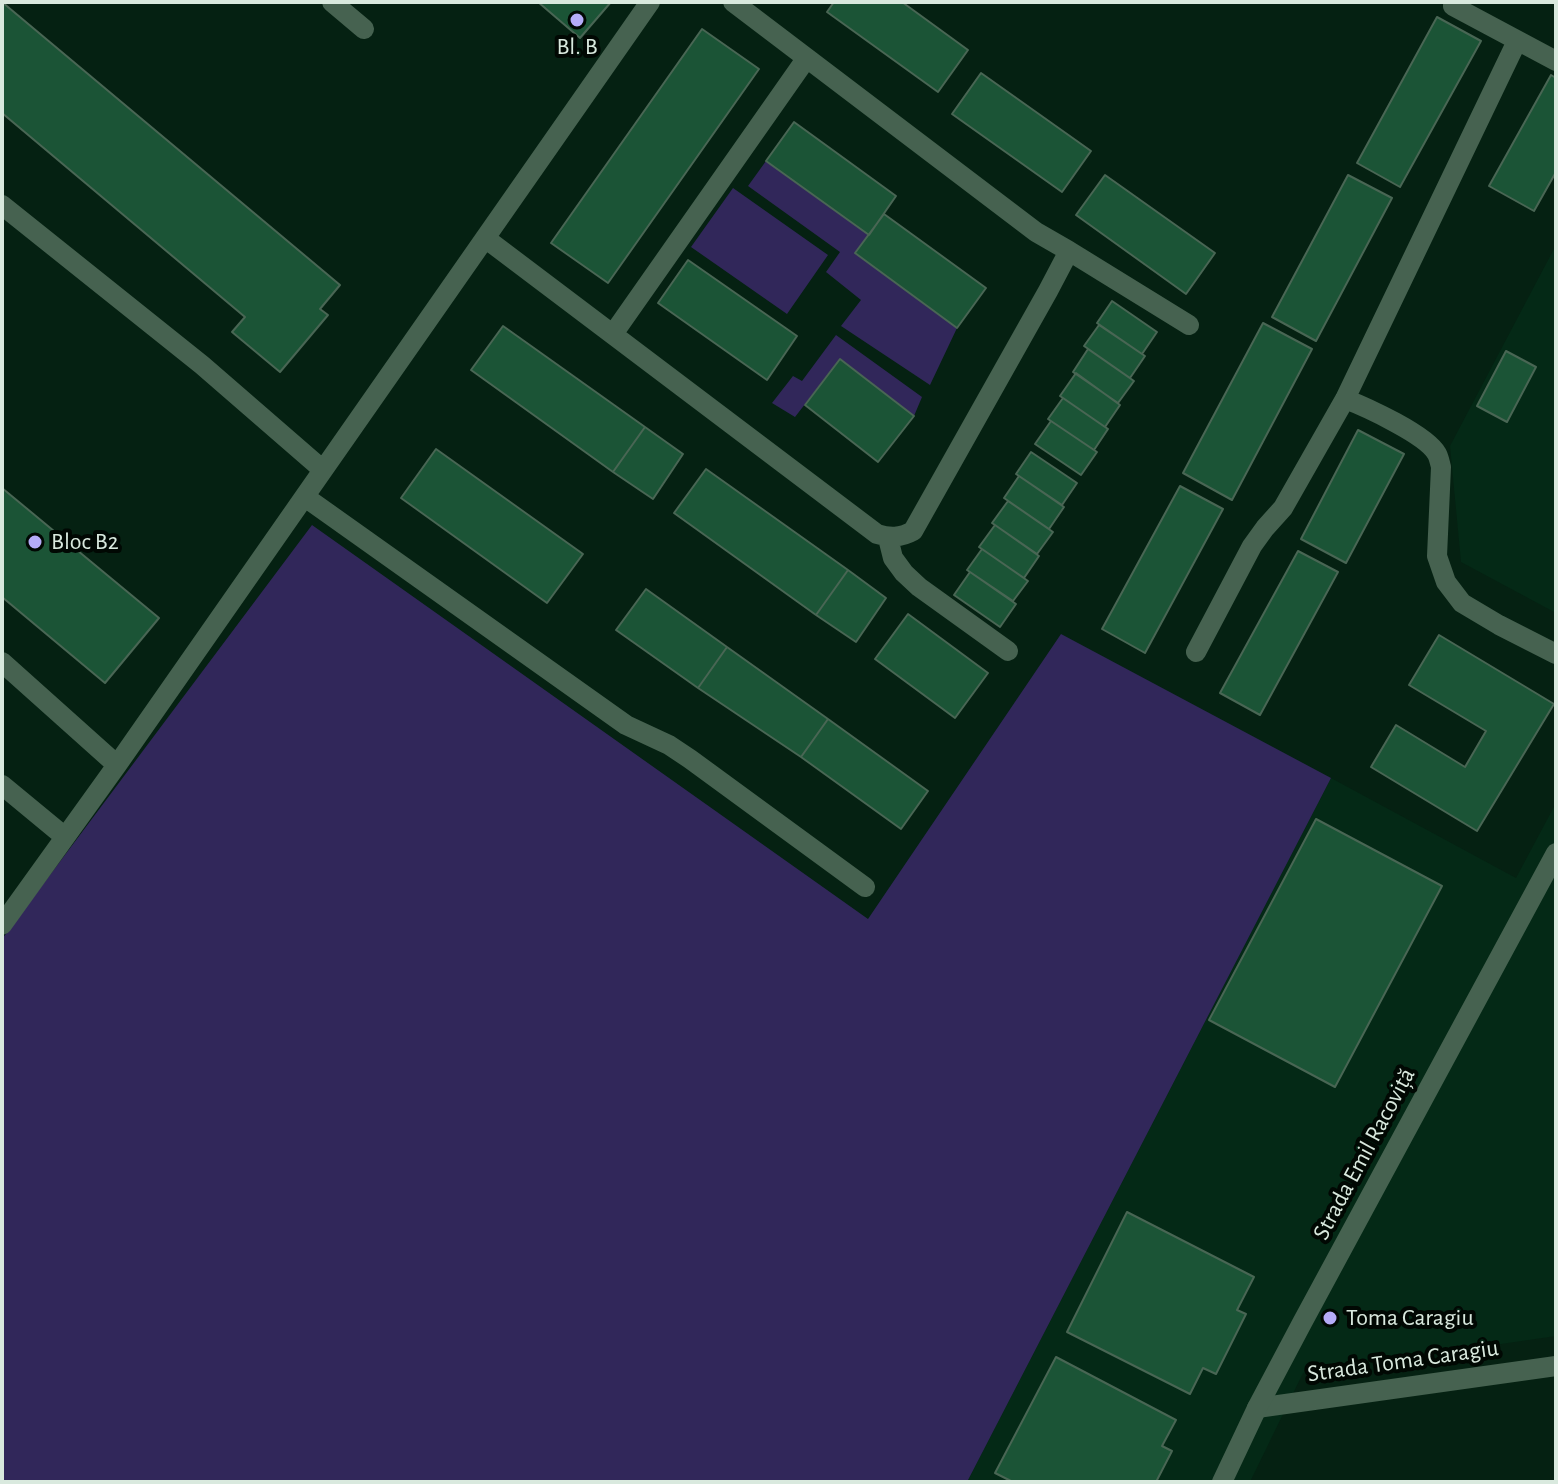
<!DOCTYPE html>
<meta charset="utf-8">
<style>
body{margin:0}
#map{position:relative;width:1558px;height:1484px;overflow:hidden;background:#052112;font-family:"Alegreya Sans",sans-serif}
canvas{display:block}
.frame{position:absolute;inset:0;border:4px solid #d9e9de;pointer-events:none}
</style>
<div id="map">
<canvas width="1558" height="1484"></canvas>
<div class="frame"></div>
</div>
<script>
const g = document.querySelector('canvas').getContext('2d');
g.lineJoin = 'round';
function fillPath(path, color) {
  g.fillStyle = color;
  g.fill(path, 'evenodd');
}
function stroke(path, color, width, dash) {
  g.strokeStyle = color;
  g.lineWidth = width;
  g.lineCap = dash ? 'butt' : 'round';
  g.setLineDash(dash || []);
  g.stroke(path);
}
function drawText(font, color, halo, rows, align = 'center') {
  g.font = font + ' "Alegreya Sans",sans-serif';
  g.lineWidth = 8;
  g.setLineDash([]);
  g.textBaseline = 'middle';
  g.strokeStyle = halo;
  g.fillStyle = color;
  for (const [text, x, y, turn = 0] of rows) {
    g.save();
    g.translate(x, y);
    g.rotate((+turn || 0) * Math.PI / 180);
    g.textAlign = isNaN(turn) ? turn : align;
    if (halo) g.strokeText(text, 0, 0);
    g.fillText(text, 0, 0);
    g.restore();
  }
}
fillPath(new Path2D(`
 M1556,245V613L1461,562L1450,446Z
 M1331,778L1516,878L1556,803V1336L1303,1373L1250,1482H967Z`), '#042916');
fillPath(new Path2D(`
 M766,161L869,235L856,253L957,328L930,385L841,326L861,300L826,272L840,252L748,186Z
 M733,188L828,255L787,314L691,247Z
 M836,335L922,397L914,416L840,359L795,417L772,403L793,376L802,381Z
 M312,525L868,919L1061,634L1331,778L967,1482H2V939Z`), '#31275a');
const building = new Path2D(`
 M2,2L340,285L320,309L328,315L280,372L232,332L245,317L2,113Z
 M538,2H611L580,38Z
 M834,2H902L968,50L938,92L827,12Z
 M1437,17L1481,41L1400,187L1357,163Z
 M702,29L759,69L608,283L551,243Z
 M981,73L1091,151L1062,192L952,114Z
 M1551,75L1556,78V172L1534,211L1489,186Z
 M794,122L896,196L869,235L766,161Z
 M1105,175L1215,253L1186,294L1076,215Z
 M1348,175L1392,198L1316,341L1272,317Z
 M884,214L986,288L957,328L855,253Z
 M688,260L797,336L767,380L658,303Z
 M1112,301L1157,332L1142,354L1097,323Z
 M1263,323L1312,349L1232,500L1183,473Z
 M1099,325L1145,356L1130,378L1084,346Z
 M503,326L645,427L613,472L471,370Z
 M1088,349L1134,381L1118,403L1073,372Z
 M1506,351L1536,367L1507,422L1477,406Z
 M840,359L914,416L878,462L805,405Z
 M1076,373L1120,405L1105,427L1060,396Z
 M1063,398L1108,429L1094,450L1048,419Z
 M1051,421L1097,452L1081,475L1035,444Z
 M645,427L683,454L653,499L613,472Z
 M1358,430L1404,454L1346,563L1301,539Z
 M436,449L583,554L547,603L401,498Z
 M1031,452L1077,483L1062,505L1016,474Z
 M706,469L848,570L816,615L674,513Z
 M1019,476L1064,507L1049,529L1004,498Z
 M1180,486L1223,509L1145,653L1102,629Z
 M2,488L159,618L105,683L2,597Z
 M1008,501L1053,532L1037,554L992,523Z
 M995,525L1039,556L1024,578L979,547Z
 M982,549L1028,581L1013,601L967,570Z
 M1298,551L1338,572L1260,715L1220,693Z
 M848,570L886,598L856,642L816,615Z
 M970,572L1016,604L1000,627L954,595Z
 M646,589L727,647L698,688L616,630Z
 M908,614L988,673L955,718L875,659Z
 M1439,635L1554,704L1477,831L1371,767L1396,725L1465,767L1486,731L1409,685Z
 M727,647L828,719L801,757L698,688Z
 M828,719L928,791L901,829L801,757Z
 M1316,819L1442,886L1335,1087L1209,1020Z
 M1127,1212L1254,1277L1237,1310L1246,1314L1216,1374L1203,1368L1190,1394L1067,1332Z
 M1056,1357L1176,1420L1162,1446L1172,1451L1156,1482H1013L995,1473Z`);
fillPath(building, '#1b5436');
stroke(building, '#496654', 2);
stroke(new Path2D(`
 M332,2L364,29
 M1453,6L1556,61
 M2,205L202,365L323,470
 M485,238L877,534C890,538 900,538 913,531L1048,291L1069,251L1036,232L733,2
 M1069,251L1189,325
 M613,334L806,59
 M1345,399C1366,407 1427,435 1437,454C1439,458 1440,463 1441,467L1437,556L1446,582L1462,603L1499,625L1556,654
 M305,497L626,725L669,745L690,759L865,887
 M888,538L893,558L904,573L919,587L1008,651
 M1196,652L1252,546L1265,528L1283,508L1345,399L1517,41
 M2,662L117,765
 M2,785L65,837
 M2,925L117,765L650,2
 M1257,1408L1556,1366`), '#466250', 20);
stroke(new Path2D(`
 M1222,1482L1257,1408L1302,1323L1556,853`), '#466250', 20);
for (const [x, y, r, color] of [
 [577,20,8,"#b5acf8"],
 [35,542,8,"#b5acf8"],
 [1330,1318,8,"#b5acf8"]
]) {
  const dot = new Path2D();
  dot.arc(x, y, r, 0, 2 * Math.PI);
  g.fillStyle = color;
  g.fill(dot);
  stroke(dot, '#010803', 3);
}
drawText('24px', '#d9e9de', '#010803', [
 ["Bl. B",577,47,"center"],
 ["Bloc B2",51,542],
 ["Toma Caragiu",1346,1318]
], 'left');
drawText('24px', '#d9e9de', '#010803', [
 ["Strada Emil Racoviță",1364,1154,-62],
 ["Strada Toma Caragiu",1403,1361,-8]
]);
</script>
